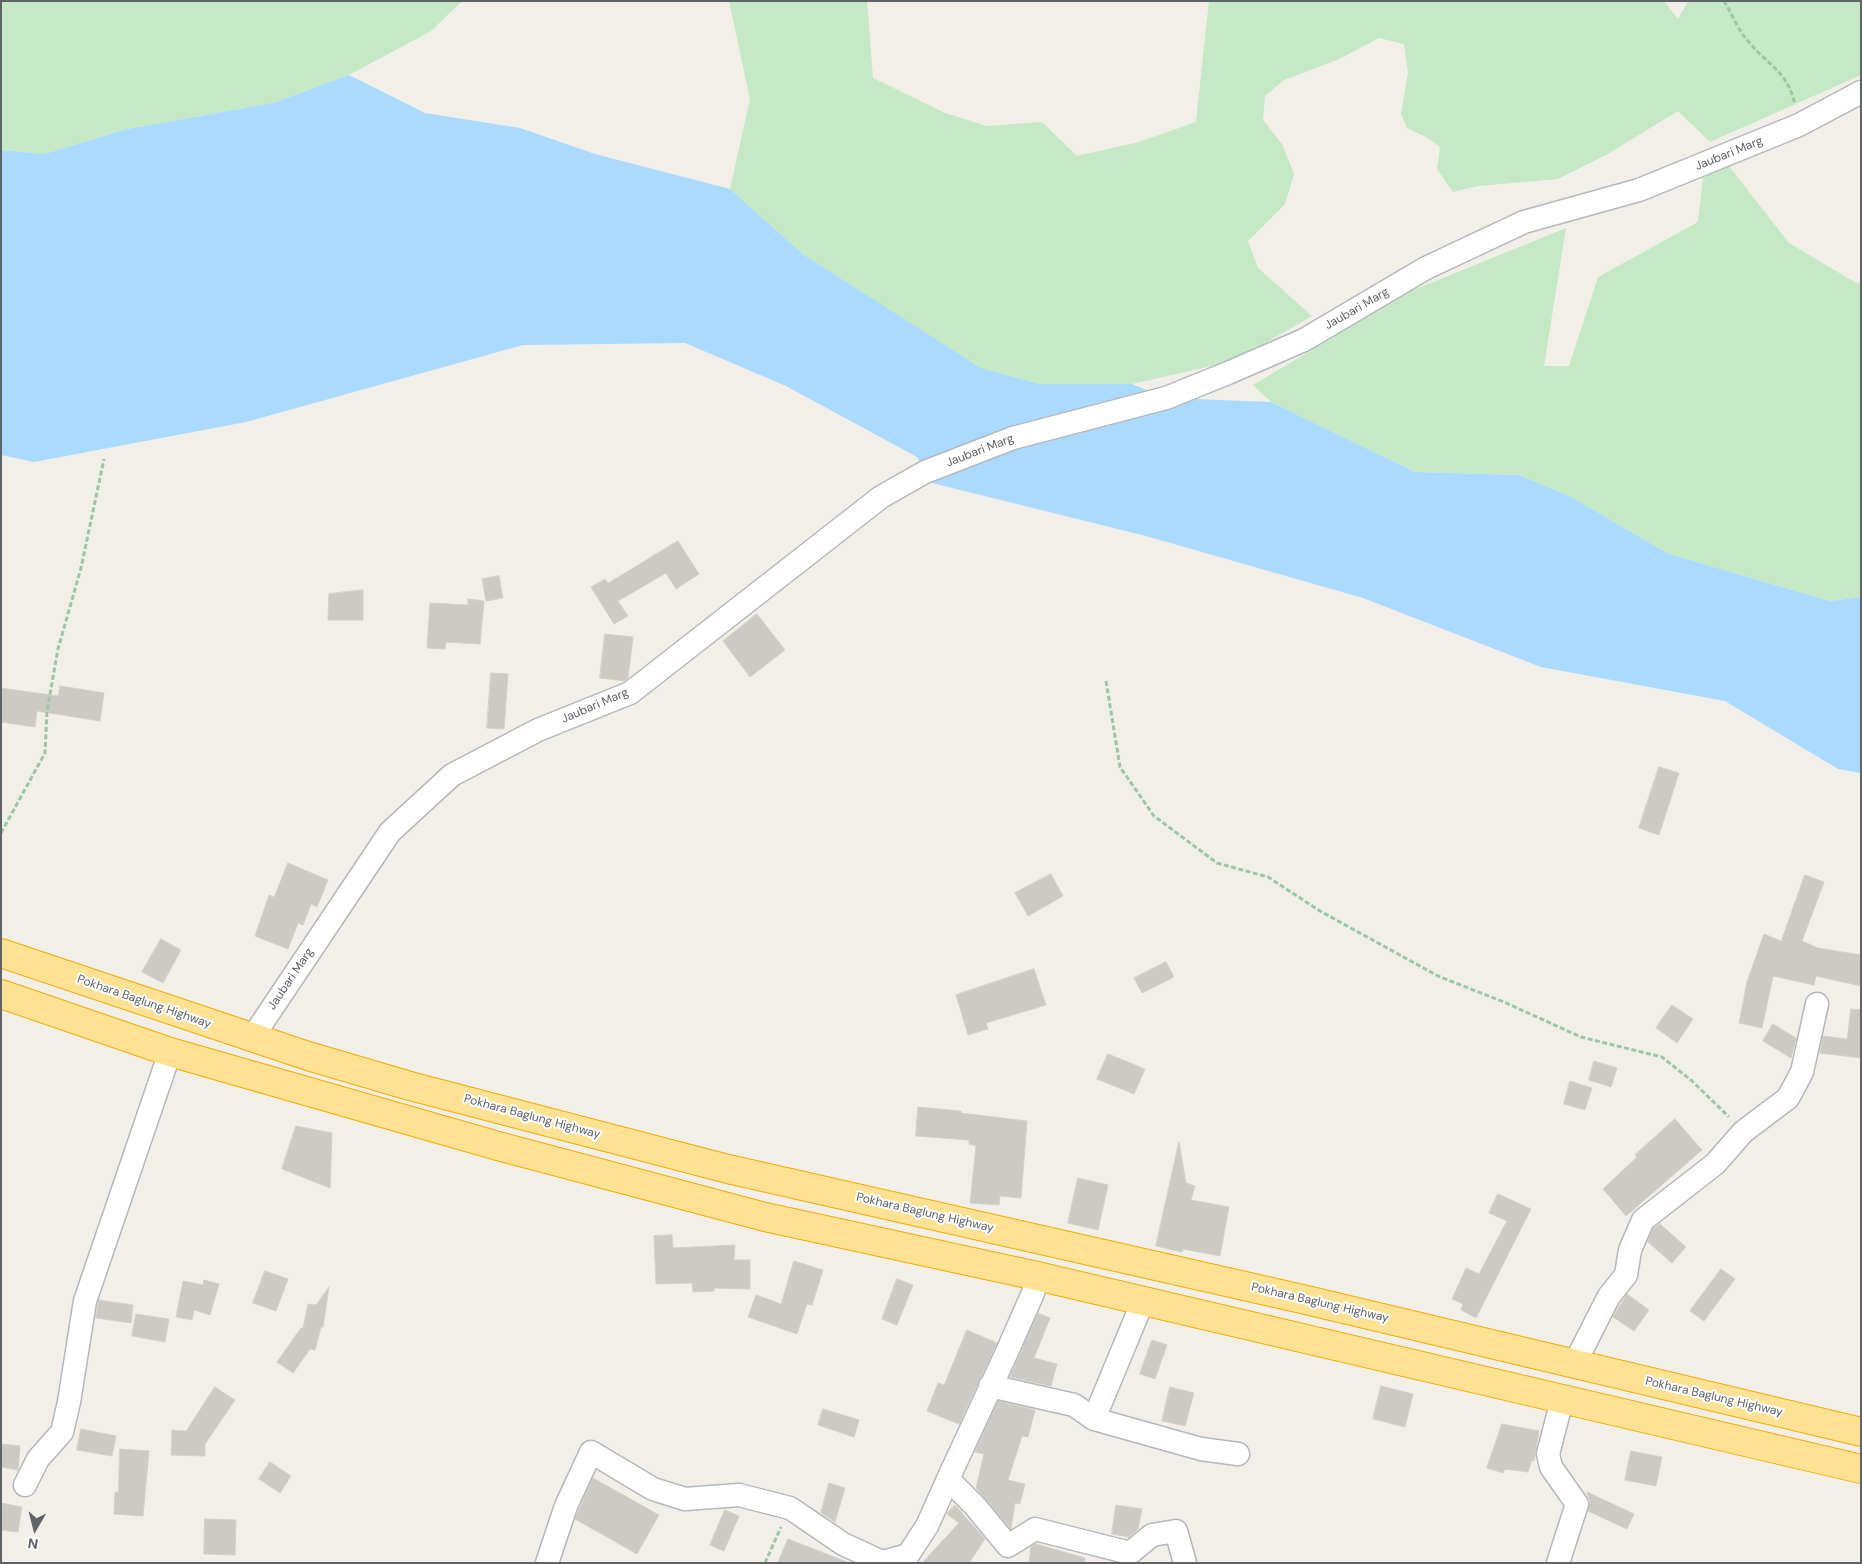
<!DOCTYPE html>
<style>
body{margin:0}
#map{position:relative;width:1862px;height:1564px;overflow:hidden;background:#f1efe8;font-family:"DM Sans",sans-serif}
canvas{display:block}
.frame{position:absolute;inset:0;border:2px solid #5f6368;pointer-events:none}
.north{position:absolute;left:10px;top:1504px;width:50px;height:50px;-webkit-text-stroke:4px #fff;paint-order:stroke;rotate:188deg;font-size:14px;font-weight:700;line-height:20px;text-align:center;color:#5f6368}
.north::after{content:'';display:block;margin:auto;width:18px;height:22px;background:#5f6368;clip-path:polygon(50% 0,100% 100%,50% 72%,0 100%)}
</style>
<div id="map">
<canvas width="1862" height="1564"></canvas>
<div class="frame"></div>
<div class="north">N</div>
</div>
<script>
const g = document.querySelector('canvas').getContext('2d');
g.lineJoin = 'round';
function fillPath(path, color) {
  g.fillStyle = color;
  g.fill(path, 'evenodd');
}
function stroke(path, color, width, dash) {
  g.strokeStyle = color;
  g.lineWidth = width;
  g.lineCap = dash ? 'butt' : 'round';
  g.setLineDash(dash || []);
  g.stroke(path);
}
function drawText(font, color, halo, rows, align = 'center') {
  g.font = font + ' "DM Sans",sans-serif';
  g.lineWidth = 4;
  g.setLineDash([]);
  g.textBaseline = 'middle';
  g.strokeStyle = halo;
  g.fillStyle = color;
  for (const [text, x, y, turn = 0] of rows) {
    g.save();
    g.translate(x, y);
    g.rotate((+turn || 0) * Math.PI / 180);
    g.textAlign = isNaN(turn) ? turn : align;
    if (halo) g.strokeText(text, 0, 0);
    g.fillText(text, 0, 0);
    g.restore();
  }
}
fillPath(new Path2D(`
 M1,1H462L431,31L349,75L273,103L127,129L44,154L1,150Z
 M729,1H867L873,78L945,113L987,126L1042,122L1077,156L1139,142L1196,122L1209,1H1664L1678,19L1688,1H1861V75L1710,142L1678,111L1606,155L1558,179L1478,186L1453,192L1437,169L1440,147L1426,137L1407,128L1401,114L1408,73L1404,44L1379,38L1339,59L1284,80L1265,96L1263,120L1282,144L1294,174L1285,204L1248,241L1258,268L1312,316L1234,361L1132,384H1040L981,368L927,334L804,255L730,189L750,99Z
 M1728,165L1789,243L1858,284L1861,280V597L1830,601L1669,554L1571,497L1519,475L1415,472L1271,402L1253,385L1411,291L1566,228L1544,366H1569L1598,277L1698,222L1703,178Z`), '#c5e8c5');
fillPath(new Path2D(`
 M349,75L425,113L520,128L595,154L730,189L804,255L981,368L1040,384H1132L1166,398L1271,402L1415,472L1519,475L1571,497L1669,554L1830,601L1861,597V773L1838,769L1725,701L1541,667L1363,598L1146,536L932,483L917,457L786,386L685,343L523,345L246,422L34,462L1,455V150L44,154L127,129L273,103Z`), '#aadaff');
const building = new Path2D(`
 M678,541L699,574L676,589L666,573L618,601L628,616L614,624L591,587L605,579L608,583Z
 M499,576L503,598L486,601L482,579Z
 M363,590V620H328L329,594Z
 M468,599L484,601L480,644L446,642L445,649L427,648L430,603L468,605Z
 M757,614L785,650L750,677L723,641Z
 M605,634L633,637L628,678L624,681L600,678Z
 M491,673L508,674L504,729L487,728Z
 M60,686L104,693L100,721L37,711L35,727L1,722V688L58,696Z
 M1659,767L1679,773L1659,835L1639,828Z
 M288,863L328,880L317,907L311,904L303,925L298,923L288,949L255,936L269,895L274,897Z
 M1051,874L1063,896L1028,916L1015,893Z
 M1805,875L1824,882L1802,941L1818,948L1861,955V986L1816,976L1814,985L1773,976L1762,1028L1739,1023L1747,982L1764,934L1781,941Z
 M161,939L181,950L163,983L142,972Z
 M1166,962L1174,977L1142,993L1134,978Z
 M1034,969L1046,1005L986,1023L988,1029L968,1035L956,995Z
 M1672,1005L1693,1019L1677,1043L1656,1028Z
 M1851,1009L1861,1010V1058L1820,1053L1823,1036L1847,1039Z
 M1773,1024L1796,1038L1791,1058L1763,1041Z
 M1108,1054L1145,1069L1134,1094L1097,1079Z
 M1594,1061L1617,1068L1611,1087L1589,1080Z
 M1570,1081L1592,1088L1585,1110L1564,1104Z
 M918,1107L961,1111V1113L1027,1121L1021,1198L1000,1196L999,1205L970,1203L976,1146L969,1144V1140L916,1136Z
 M1675,1119L1702,1150L1626,1216L1603,1189L1637,1157L1635,1155Z
 M296,1126L332,1133L330,1188L282,1169Z
 M1179,1142L1186,1183L1195,1186L1191,1200L1229,1207L1220,1256L1183,1249L1182,1252L1156,1246Z
 M1078,1178L1108,1185L1098,1230L1068,1223Z
 M1498,1194L1531,1209L1476,1318L1461,1310L1463,1304L1452,1299L1466,1268L1479,1274L1507,1221L1489,1213Z
 M1660,1224L1686,1247L1672,1263L1648,1242L1653,1229Z
 M672,1235L673,1248L735,1245L734,1260H750V1289L714,1288V1291L693,1292L692,1283L656,1284L654,1236Z
 M794,1261L823,1270L812,1305L807,1304L797,1334L748,1317L756,1295L781,1304Z
 M1721,1269L1735,1279L1704,1321L1690,1311Z
 M265,1271L288,1279L276,1311L253,1303Z
 M897,1279L913,1285L897,1325L882,1319Z
 M204,1280L219,1284L210,1315L194,1310L192,1320L176,1317L183,1281L203,1285Z
 M329,1287L323,1327H321L315,1350L310,1349L293,1373L277,1362L301,1328H303L308,1304L316,1305Z
 M1627,1294L1649,1310L1634,1331L1613,1317Z
 M99,1300L133,1305L131,1323L96,1318Z
 M1038,1313L1050,1318L1034,1358L1057,1364L1051,1386L1010,1377Z
 M136,1314L169,1319L165,1342L132,1336Z
 M967,1330L997,1343L959,1424L927,1411L938,1383L944,1385Z
 M1152,1340L1167,1345L1155,1379L1140,1374Z
 M1381,1386L1413,1394L1405,1427L1373,1419Z
 M215,1387L235,1400L205,1444V1456L171,1455L172,1430L186,1431Z
 M1170,1387L1194,1393L1185,1426L1162,1421Z
 M998,1401L1035,1410L1028,1437L1022,1436L1008,1480L1025,1484L1020,1504L1015,1503L1011,1529L976,1488L984,1454L975,1452Z
 M823,1409L859,1420L854,1437L818,1425Z
 M1502,1424L1539,1431L1534,1461L1532,1460L1528,1472L1505,1469L1503,1473L1487,1468Z
 M81,1429L116,1436L112,1456L77,1450Z
 M1,1444L20,1446L18,1470L1,1467Z
 M120,1449L149,1451L143,1516L114,1514L115,1492H118Z
 M1631,1451L1662,1457L1656,1486L1625,1480Z
 M270,1462L291,1476L280,1493L259,1479Z
 M593,1478L659,1515L637,1554L575,1519Z
 M829,1483L845,1488L835,1522L821,1513Z
 M1587,1492L1634,1514L1627,1529L1588,1511L1590,1502Z
 M1,1503L22,1507L18,1532L1,1530Z
 M955,1505L985,1539L969,1563H922L959,1523L947,1514Z
 M1116,1505L1142,1509L1138,1529L1129,1537L1112,1534Z
 M725,1510L739,1516L724,1551L710,1545Z
 M205,1519L236,1520L235,1555L204,1554Z
 M788,1539L847,1562V1563H778Z
 M1036,1544L1085,1558L1084,1563H1029L1031,1547Z`);
fillPath(building, '#cccac5');
stroke(building, '#d6d1c6', 1);
const street = new Path2D(`
 M252,1038L390,832L452,775L538,730L630,693L881,497L925,472L1013,438L1166,398L1228,373L1304,340L1426,268L1524,222L1639,190L1799,125L1861,92
 M1037,1276L1033,1293L1006,1354L948,1479L975,1506L1008,1546L1035,1529L1130,1553L1152,1535L1176,1531L1185,1563
 M1143,1301L1094,1419L1201,1449L1238,1454
 M1575,1363L1609,1296L1626,1275L1630,1250L1643,1220L1715,1164L1743,1132L1788,1098L1802,1072L1817,1004
 M990,1386L1074,1405L1094,1419
 M25,1485L38,1459L62,1432L69,1402L85,1301L170,1052
 M547,1563L566,1506L591,1452L653,1489L685,1499L739,1495L790,1508L843,1544L882,1562L908,1555L927,1526L948,1479
 M1558,1563L1577,1504L1551,1467L1548,1454L1562,1400`);
const highway = new Path2D(`
 M1,953L308,1056L410,1086L728,1169L1302,1299L1861,1432
 M1,994L170,1052L498,1146L765,1217L1037,1276L1861,1469`);
stroke(street, '#b5b8bc', 25);
stroke(highway, '#f9ab00', 30);
stroke(new Path2D(`
 M1724,1C1732,14 1738,30 1748,41C1768,66 1788,71 1795,105
 M1106,681L1120,767L1154,816L1217,863L1268,877L1320,911L1438,976L1504,1002L1581,1037L1662,1057L1692,1081L1729,1117
 M1,833L45,753L47,711L58,649L81,568L104,459
 M765,1563L781,1527`), '#9cc7a9', 3, [5, 2.5]);
stroke(street, '#fff', 22);
stroke(highway, '#fde293', 28);
drawText('12px', '#5f6368', '#fff', [
 ["Jaubari Marg",1729,154,-22],
 ["Jaubari Marg",1357,309,-30],
 ["Jaubari Marg",980,451,-21],
 ["Jaubari Marg",595,706,-23],
 ["Jaubari Marg",291,979,-56],
 ["Pokhara Baglung Highway",144,1002,19],
 ["Pokhara Baglung Highway",532,1117,15],
 ["Pokhara Baglung Highway",925,1213,13],
 ["Pokhara Baglung Highway",1320,1303,13],
 ["Pokhara Baglung Highway",1714,1397,13]
]);
</script>
